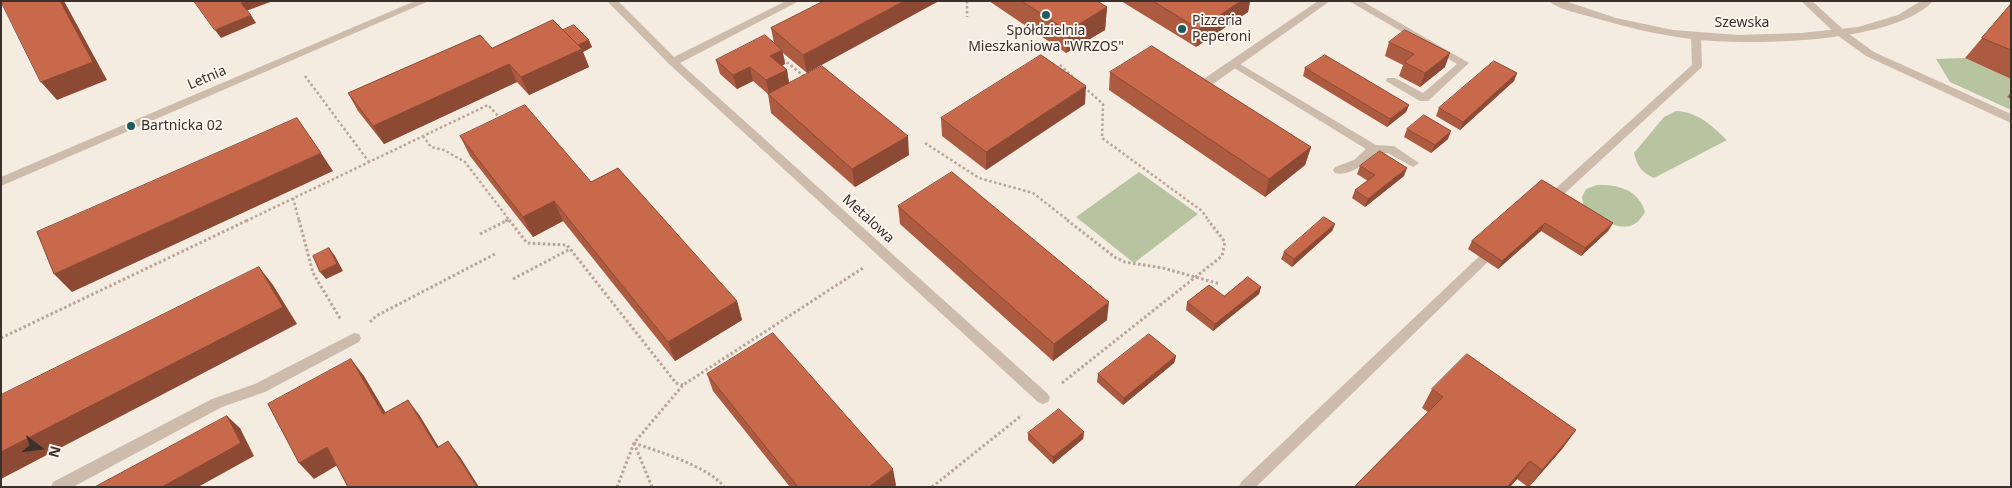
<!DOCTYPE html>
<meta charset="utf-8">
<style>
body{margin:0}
#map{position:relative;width:2012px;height:488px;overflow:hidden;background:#f4ebe1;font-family:"Noto Sans",sans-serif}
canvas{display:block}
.frame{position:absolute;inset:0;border:2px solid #3b302b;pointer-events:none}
.north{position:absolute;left:15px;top:423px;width:50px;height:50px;-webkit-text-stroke:4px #fbf5ee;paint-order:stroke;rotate:105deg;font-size:14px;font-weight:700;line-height:20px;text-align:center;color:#3b302b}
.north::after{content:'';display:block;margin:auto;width:18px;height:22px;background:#3b302b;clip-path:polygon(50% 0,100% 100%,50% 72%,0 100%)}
</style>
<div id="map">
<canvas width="2012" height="488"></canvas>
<div class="frame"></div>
<div class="north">N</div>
</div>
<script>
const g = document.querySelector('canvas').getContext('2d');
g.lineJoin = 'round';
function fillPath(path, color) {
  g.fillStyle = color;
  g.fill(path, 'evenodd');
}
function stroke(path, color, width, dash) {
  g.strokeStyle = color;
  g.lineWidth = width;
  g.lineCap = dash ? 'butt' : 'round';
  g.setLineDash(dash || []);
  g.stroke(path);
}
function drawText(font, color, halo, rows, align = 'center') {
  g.font = font + ' "Noto Sans",sans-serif';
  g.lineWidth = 4;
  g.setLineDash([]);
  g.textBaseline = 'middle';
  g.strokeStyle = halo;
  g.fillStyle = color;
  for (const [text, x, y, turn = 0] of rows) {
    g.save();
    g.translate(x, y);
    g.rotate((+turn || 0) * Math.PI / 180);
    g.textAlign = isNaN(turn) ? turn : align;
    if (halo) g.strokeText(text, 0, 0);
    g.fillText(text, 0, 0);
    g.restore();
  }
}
fillPath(new Path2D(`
 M1965,58L2011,79V92L2007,97L2011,99V110L1950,82L1936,59Z
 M1676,111C1698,112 1711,125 1727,140L1654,178C1642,173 1637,166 1634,153L1664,117Z
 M1139,172L1198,214L1134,263L1076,217Z
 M1597,185C1618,184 1639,190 1645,212C1629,241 1605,220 1584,209L1582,197L1586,189Z`), '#b8c4a0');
stroke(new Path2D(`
 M967,1V17
 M783,59L805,77
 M1060,65L1074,78
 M305,76L369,162
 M1084,87L1103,104L1102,138L1202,211L1209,221
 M423,136L431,147L444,150L465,162L510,221
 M925,143L979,178L1033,193L1069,221
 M293,198L299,221
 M246,221L488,105L501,119
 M505,221L509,219`), '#b9a596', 2.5, [2.5, 2.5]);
stroke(new Path2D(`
 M299,220L313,273L341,320
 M509,220L527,243L567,245L676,383L683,385
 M1067,220L1116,258L1125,262L1163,268L1220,284
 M480,234L508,220
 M513,279L570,249
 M370,322L376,316L495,254
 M1,338L248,220
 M1062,383L1222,256L1225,242L1208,220
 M634,443C657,451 710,467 724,487
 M634,443L652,487
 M617,487L634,443L683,385L863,268
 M932,487L1022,415`), '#b9a596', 3, [2.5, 2.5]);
fillPath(new Path2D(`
 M1349,1H1362L1469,63L1428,101H1420L1386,81L1387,78H1395L1423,93L1457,64Z
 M1801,1H1812L1845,31L1874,52L2011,114V123L1866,56L1837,35Z
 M1696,33L1701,36L1702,66L1701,68L1552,205H1544L1542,202L1544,199L1692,65L1691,36Z
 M1235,61L1376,145L1394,146L1419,163L1413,167L1388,153H1377C1367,162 1350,177 1335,173L1333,170L1335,167L1354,160L1366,149L1231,66L1230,64Z
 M1495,243L1499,245L1501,248L1499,251L1256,487H1239L1241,482L1491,245Z
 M354,333L359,334L361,338L359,342L265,392L222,407L73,487H51L53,482L212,399L255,384Z`), '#cdbbac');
fillPath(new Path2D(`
 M415,1H429L1,186V177Z
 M607,1H618L674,57L786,1H799L680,63L1048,394L1050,398L1048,402L1043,404L1038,402L669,64Z
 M1318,1H1330L1213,84H1205L1204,81L1205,78Z
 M1549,1H1565L1616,18L1673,30L1738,35L1801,33L1858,27L1898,15L1921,1H1933C1894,44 1746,46 1691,39C1658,35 1626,27 1595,18C1582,14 1559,10 1549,1Z`), '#cdbbac');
fillPath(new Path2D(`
 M824,1L807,73L783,53L785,64L782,65L787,70L789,83L909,155L855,187L771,113L768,94L753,81L737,89L720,74L716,60L774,43L771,28Z
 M989,1H1097L1107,7L1105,30L1066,53Z
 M1121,1H1250L1248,12L1196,47Z
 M2011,4V79L1965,58Z
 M563,30L592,47L583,52L589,67L529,95L517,82L384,144L358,111L348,93L492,48Z
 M1389,42L1445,67L1420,87L1399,76L1403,65L1385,56Z
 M1305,68L1409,105L1406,112L1387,127L1303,76Z
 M1110,72L1311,147L1305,165L1265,197L1109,90Z
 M1517,73L1514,81L1460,130L1436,116L1439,108Z
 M2011,92V99L2007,97Z
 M1085,104L986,170L942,136L941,118Z
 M1407,129L1448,139L1431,153L1404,137Z
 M460,136L591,182L737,301L742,320L675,361L563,221L533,237L470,156Z
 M1360,166L1404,176L1365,207L1352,198L1355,190L1368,181L1357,174Z
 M1542,180L1613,223L1608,231L1581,256L1541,231L1498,269L1468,249L1472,241Z
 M898,206L1107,320L1053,361L900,224Z
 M1335,224L1332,231L1292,267L1281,259L1284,252Z
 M1261,287L1259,294L1213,331L1186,310L1187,302L1224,296Z
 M1176,356L1174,363L1123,405L1097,382L1098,374Z
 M707,374L896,485L894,487H790L713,391Z
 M1432,389L1576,430L1562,449L1529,487H1528L1517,479L1510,487H1354L1428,412L1422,408Z
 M1084,432L1083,439L1053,464L1028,440V433Z`), '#ac5a40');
fillPath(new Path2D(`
 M60,1H64L107,80L57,100L41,82Z
 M247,1H273L246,11L241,3Z
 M904,1H939L807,73L803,55Z
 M1241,1H1250L1248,12L1196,47L1199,29Z
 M1107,7L1105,30L1066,53L1068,31Z
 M251,15L256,23L221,38L215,30Z
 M589,40L592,47L583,52L589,67L529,95L521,77L573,47Z
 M782,50L785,64L773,70L770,56Z
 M1450,53L1445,67L1420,87L1425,73Z
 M509,64L517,82L384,144L373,126Z
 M750,67L753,81L737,89L733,75Z
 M787,70L789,84L769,94L766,80Z
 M1517,73L1514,81L1460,130L1463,122Z
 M1086,86L1085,104L986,170V152Z
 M1409,105L1406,112L1387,127L1390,119Z
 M1451,131L1448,139L1431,153L1435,145Z
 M908,136L909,155L855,187L852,169Z
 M1311,147L1305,165L1265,197L1269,179Z
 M321,153L333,171L72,292L54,274Z
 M1407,168L1404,176L1365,207L1368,199Z
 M554,201L563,221L533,237L523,217Z
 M1545,223L1541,231L1498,269L1502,261Z
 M1613,223L1608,231L1581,256L1585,248Z
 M1335,224L1332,231L1292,267L1294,259Z
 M329,248L335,256L343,271L326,279L320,272Z
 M259,267L273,285L297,324L1,479V452Z
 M1261,287L1259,294L1213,331L1215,324Z
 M737,301L742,320L675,361L668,342Z
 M1109,302L1107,320L1053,361L1054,344Z
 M1176,356L1174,363L1123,405L1124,398Z
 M351,359L364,376L396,430L383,414Z
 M408,400L420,416L449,464L437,448Z
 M227,416L240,428L254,456L198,487H162Z
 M1576,430L1562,449L1529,487L1542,470Z
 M1084,432L1083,439L1053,464V457Z
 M448,441L460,457L479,487H477Z
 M327,447L341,463L314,479L299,463Z
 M1530,461L1517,479L1510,487H1507Z
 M893,469L896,485L894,487H869Z`), '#8c4a34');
const building = new Path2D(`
 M1,1H60L93,62L41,82Z
 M194,1H247L241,3L251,15L215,30Z
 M824,1H904L803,55L771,28Z
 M1022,1H1097L1107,7L1068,31Z
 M1153,1H1241L1199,29Z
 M2011,4V50L1982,38Z
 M553,20L582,49L521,77L509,64L373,126L348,93L480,35L492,48Z
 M574,25L589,40L578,45L563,30Z
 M1405,30L1450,53L1425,73L1404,62L1414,54L1389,42Z
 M765,35L782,50L770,56L787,70L766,80L750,67L733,75L716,60Z
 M1152,46L1311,147L1269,179L1110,72Z
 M1041,55L1086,86L986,152L941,118Z
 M1325,55L1409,105L1390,119L1305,68Z
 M1494,61L1517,73L1463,122L1439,108Z
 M822,66L908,136L852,169L768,94Z
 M525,105L591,182L618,168L737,301L668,342L554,201L523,217L460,136Z
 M1424,115L1451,131L1435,145L1407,129Z
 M297,118L321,153L54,274L37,232Z
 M1380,151L1407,168L1368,199L1355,190L1375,175L1360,166Z
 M952,172L1109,302L1054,344L898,206Z
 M1542,180L1613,223L1585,248L1545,223L1502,261L1472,241Z
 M1324,217L1335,224L1294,259L1284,252Z
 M329,248L337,264L320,272L313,256Z
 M259,267L283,307L1,452V395Z
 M1248,277L1261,287L1215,324L1187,302L1209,285L1224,296Z
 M773,333L893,469L869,487H798L707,374Z
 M1149,334L1176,356L1124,398L1098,374Z
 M1467,354L1576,430L1542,470L1530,461L1507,487H1354L1443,397L1432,389Z
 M351,359L383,414L408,400L437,448L448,441L477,487H348L327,447L299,463L268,404Z
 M1059,409L1084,432L1053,457L1028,433Z
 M227,416L241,443L162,487H95Z`);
fillPath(building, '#c8694b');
stroke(building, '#8c4a34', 1);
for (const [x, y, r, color] of [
 [1046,15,5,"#1f5a5e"],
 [1182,29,5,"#1f5a5e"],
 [131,126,5,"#1f5a5e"]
]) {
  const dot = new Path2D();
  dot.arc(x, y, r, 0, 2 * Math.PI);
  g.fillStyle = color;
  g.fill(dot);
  stroke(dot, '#fbf5ee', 2);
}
drawText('14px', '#3b302b', '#fbf5ee', [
 ["Pizzeria",1192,21],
 ["Peperoni",1192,37],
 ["Spółdzielnia",1046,31,"center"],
 ["Mieszkaniowa \"WRZOS\"",1046,47,"center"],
 ["Bartnicka 02",141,126]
], 'left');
drawText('14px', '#3b302b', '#fbf5ee', [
 ["Szewska",1742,23],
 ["Letnia",207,78,-23],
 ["Metalowa",868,219,42]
]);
</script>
